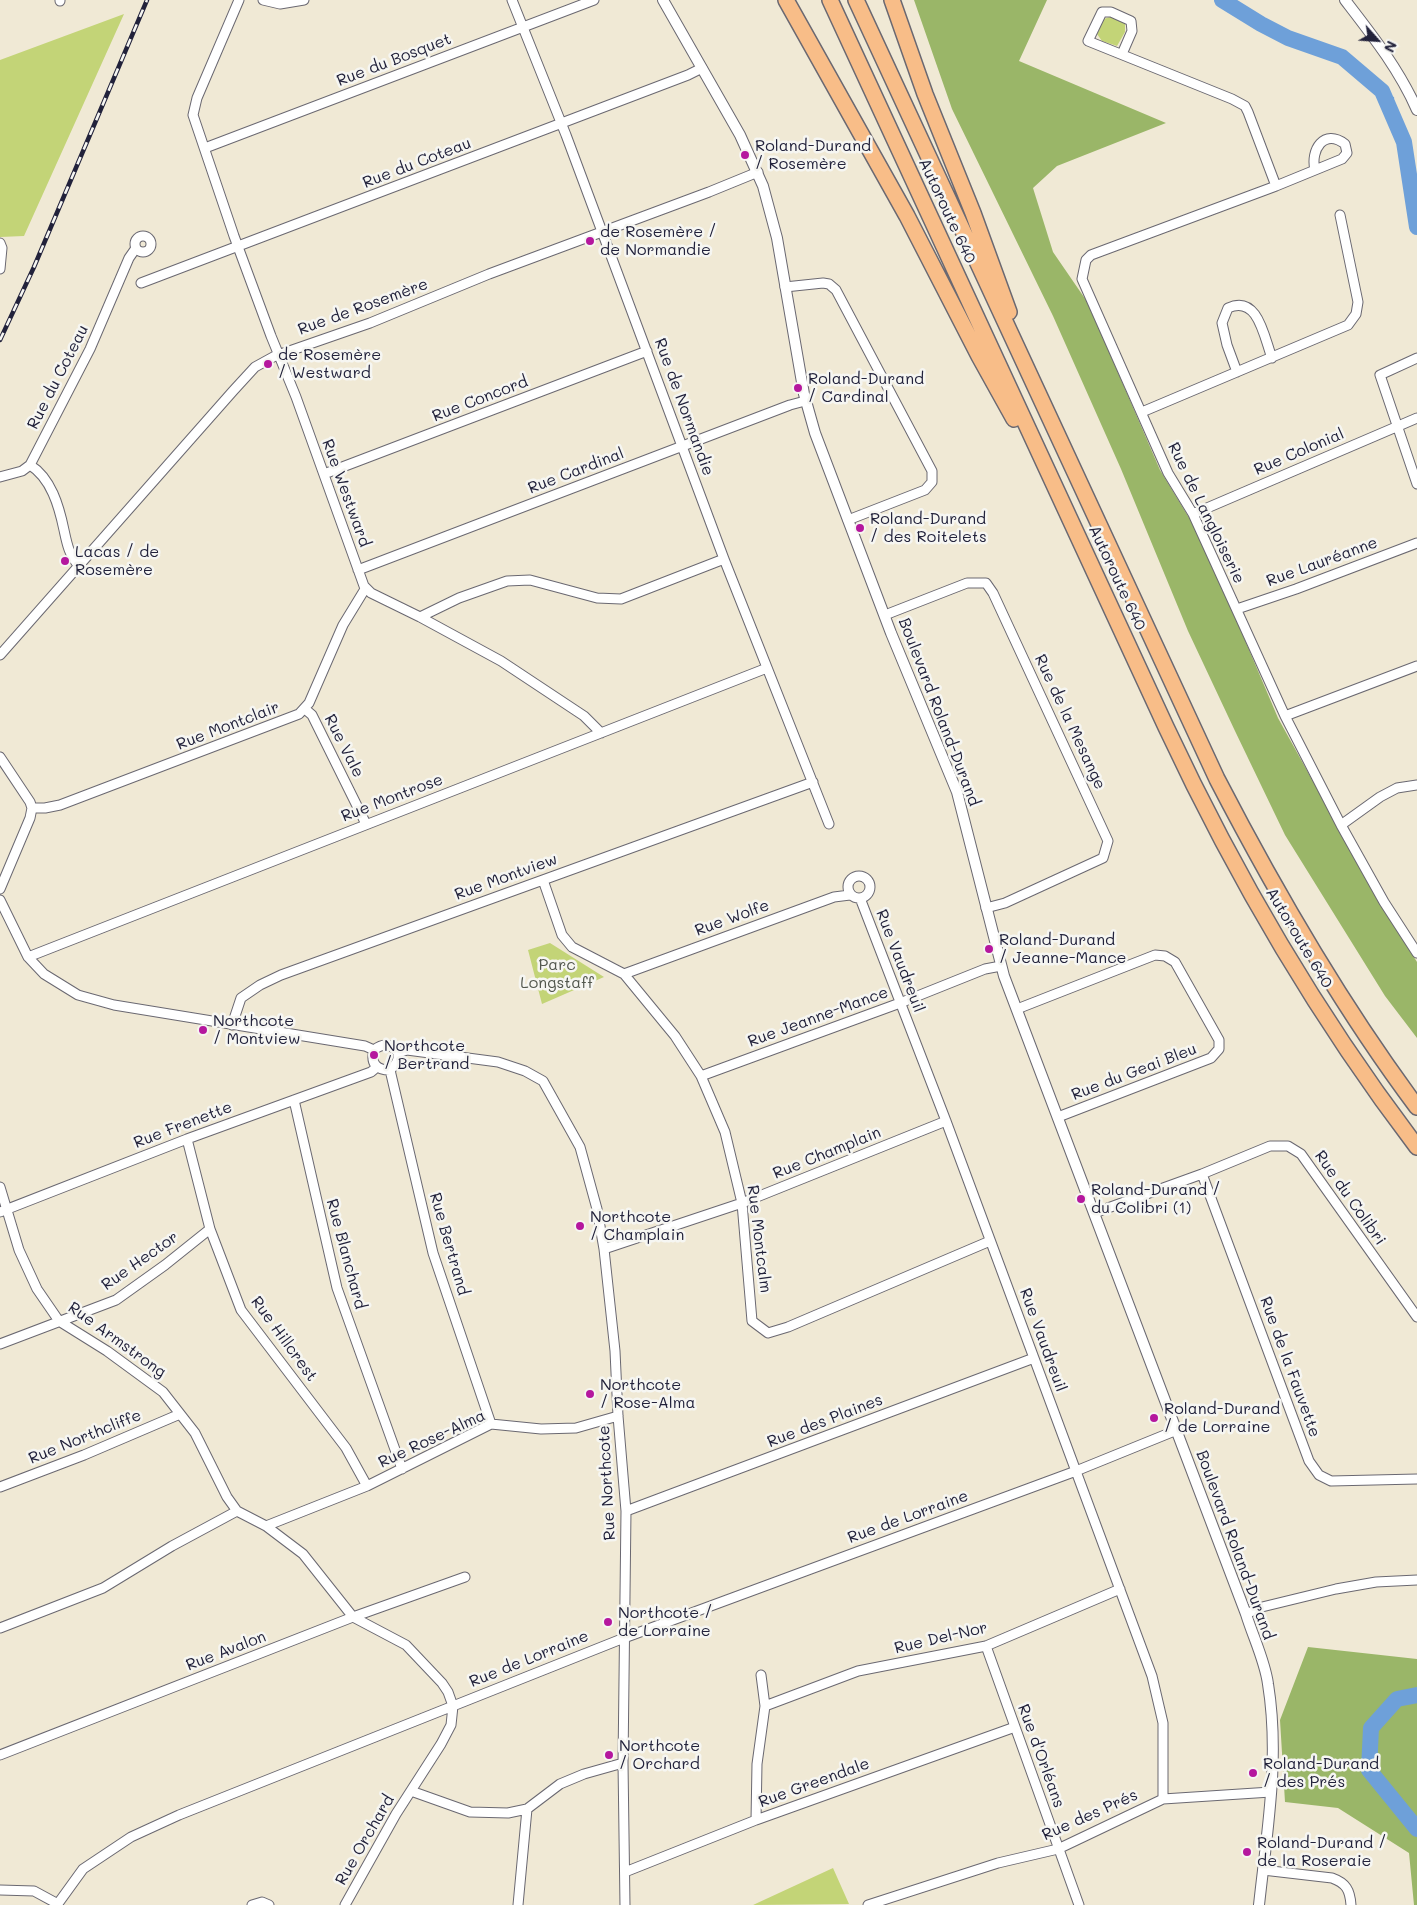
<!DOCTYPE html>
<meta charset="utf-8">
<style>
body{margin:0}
#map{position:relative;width:1417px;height:1905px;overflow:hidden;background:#f0e9d5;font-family:Mali,sans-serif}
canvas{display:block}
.north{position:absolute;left:1352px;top:15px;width:50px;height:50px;-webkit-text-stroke:4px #f6f6f2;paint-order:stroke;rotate:116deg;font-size:14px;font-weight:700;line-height:20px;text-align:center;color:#22223b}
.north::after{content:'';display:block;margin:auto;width:18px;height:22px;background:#22223b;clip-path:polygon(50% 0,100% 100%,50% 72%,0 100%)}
</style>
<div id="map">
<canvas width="1417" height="1905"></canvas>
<div class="north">N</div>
</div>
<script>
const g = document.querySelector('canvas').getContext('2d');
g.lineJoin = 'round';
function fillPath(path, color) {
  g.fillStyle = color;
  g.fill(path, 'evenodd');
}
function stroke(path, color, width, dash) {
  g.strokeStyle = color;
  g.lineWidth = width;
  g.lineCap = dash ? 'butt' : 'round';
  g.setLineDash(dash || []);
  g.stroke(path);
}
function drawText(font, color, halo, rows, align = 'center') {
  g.font = font + ' Mali,sans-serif';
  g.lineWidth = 5;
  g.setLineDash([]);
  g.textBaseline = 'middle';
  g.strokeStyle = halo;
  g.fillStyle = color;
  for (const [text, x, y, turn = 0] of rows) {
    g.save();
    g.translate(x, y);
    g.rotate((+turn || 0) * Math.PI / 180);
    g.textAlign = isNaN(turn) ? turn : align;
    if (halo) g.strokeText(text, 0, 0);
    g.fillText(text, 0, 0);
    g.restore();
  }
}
fillPath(new Path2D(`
 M124,14L24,236L0,237V60Z
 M1112,16L1125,24V32L1117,46L1102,41L1097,34L1104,19Z
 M550,943L604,977L542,1004L528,950Z
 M833,1868L849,1904L753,1905Z`), '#c3d477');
fillPath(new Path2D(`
 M914,0H1047L1019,61L1166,123L1057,166L1033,188L1053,252L1088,303L1160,470L1191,521L1233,612L1278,718L1383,908L1417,962V1038L1385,996L1285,835L1235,731L1188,631L1121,469L1053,316L952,109Z
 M1308,1647L1417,1659V1905H1414L1409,1853L1338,1808L1285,1802L1280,1720Z`), '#9ab668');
stroke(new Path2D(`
 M1386,100L1393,98`), '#6ea0d9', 2.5);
stroke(new Path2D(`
 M1222,0L1261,24L1288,38L1342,57L1382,91L1404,142L1417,227
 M1417,1695L1397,1699L1371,1728L1369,1770L1417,1829`), '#6ea0d9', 16);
const minor = new Path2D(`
 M239,0L197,98L193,115L234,236L271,336L296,397L364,586L371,593L420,617L501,661L584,716L601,733
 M263,0L280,4L304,0
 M512,0L566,135L724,559L829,824
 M60,1V0
 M1122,54L1132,31L1131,21L1111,12H1102L1088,41L1232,99L1245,106L1248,112L1276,186
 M205,148L594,0
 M1315,170C1310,150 1324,128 1345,144L1347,153L1342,159L1276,186L1091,255L1086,260L1082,279L1168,473L1193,514L1285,716L1341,825L1384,902L1417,953
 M135 244a8 8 0 1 1 16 0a8 8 0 1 1-16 0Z
 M0,243L2,248L0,269
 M141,283L688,75L702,68
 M785,287L823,283L829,284L836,290L932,471V482L925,490L848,520
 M1417,358L1380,375L1417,484
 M1237,372L1227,345L1222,323L1228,308C1258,294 1264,337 1272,358
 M1142,412L1348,325L1356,314L1358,302L1340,215
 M30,465C51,478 59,506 64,530C67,544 69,555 79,566
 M324,474L647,351
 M0,477L22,471L30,465L90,349L129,258L136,248
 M1193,514L1417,418
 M358,570L790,405L805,401
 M1237,609L1296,589L1417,543
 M885,615L967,583H986L993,593L1108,841L1103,858L1005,903L986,908
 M420,617L459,598L507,581L530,580L597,598L621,599L724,559
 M0,655L233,391L255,367L275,356L370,323L489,274L709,192L758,172
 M305,709L312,715L366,824
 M1285,716L1417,666
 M0,757L30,802L32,808L30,818L0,889
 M32,808H45L60,805L299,714L309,703L343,625L365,589
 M1341,825L1380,797L1397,788L1417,785
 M848 887a11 11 0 1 1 22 0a11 11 0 1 1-22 0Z
 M543,880L562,935L572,947L624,974L675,1036L701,1076L725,1132L742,1203L752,1321L768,1333L788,1327L990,1241
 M860,898L946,1121L1152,1676L1163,1723V1799
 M0,900L28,957L44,974L78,995L114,1005L365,1046L374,1050
 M28,957L767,668
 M624,974L834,897L850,895
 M1017,1009L1155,955L1165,956L1175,962L1219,1040V1049L1211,1058L1058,1117
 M232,1025L241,998L260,985L281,975L813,782
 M374,1050C370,1064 377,1070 390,1070C396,1064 399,1061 398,1053
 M374,1050C383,1043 391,1043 398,1053
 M398,1053L407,1050L498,1062L525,1071L543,1081L580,1147L597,1209L604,1249L615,1351L618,1416L626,1511L623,1763L625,1905
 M390,1070L433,1253L491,1424
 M701,1076L900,1003L985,969L1001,966
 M294,1100L337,1288L402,1469
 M187,1139L210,1229L241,1310L346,1448L367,1486
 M1202,1174L1309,1461L1319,1475L1331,1481L1417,1479
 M0,1187L19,1250L37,1289L59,1321L107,1351L163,1392L195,1433L227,1497L237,1511L266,1526L303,1554L353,1617L406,1645L442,1683L448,1692L453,1706L451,1725L441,1744L396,1814L345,1905
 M0,1212L187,1139L371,1072L377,1067
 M1094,1213L1202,1174L1270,1146H1288L1301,1154L1417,1317
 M604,1249L742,1203L946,1121
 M0,1344L116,1300L165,1265L210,1229
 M0,1487L84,1455L180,1414
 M626,1511L1034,1358
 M266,1526L367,1486L491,1424L541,1429L576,1428L618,1416
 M1246,1614L1262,1607L1336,1589L1376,1582L1417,1580
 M0,1628L103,1588L172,1546L237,1511
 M986,1646L1079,1905
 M765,1706L858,1671L986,1646L1120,1589
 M0,1755L353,1617L465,1577
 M411,1791L470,1812L508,1813L527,1809L560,1784L584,1774L623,1763
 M756,1820L757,1764L765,1706L761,1675
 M1263,1870L1332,1878C1346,1883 1350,1890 1351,1905
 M625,1872L756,1820L1015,1727
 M0,1890L34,1891L58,1904
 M57,1905L83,1869L131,1837L179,1815L624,1638L1076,1471L1177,1430
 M252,1905L262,1902L269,1905
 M518,1905L527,1809
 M868,1905L998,1863L1058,1849L1163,1799L1271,1792`);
const tertiary = new Path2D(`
 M663,0L740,135L763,186L777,238L804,394L815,433L891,633L957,792L1004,976L1246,1614C1253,1637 1265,1661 1268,1684C1280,1758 1267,1831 1259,1905
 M1345,0C1372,35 1399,69 1417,110`);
const motorway = new Path2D(`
 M786,0L907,216L979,356L1014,419
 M830,0L1166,727C1235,875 1318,1017 1417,1147
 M856,0L1217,779C1276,893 1340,1004 1417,1107
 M892,0L925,94L973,213L1009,312`);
stroke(minor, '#6a6871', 11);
stroke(tertiary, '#6a6871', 12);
stroke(motorway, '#6a6871', 18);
stroke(minor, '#fff', 9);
stroke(tertiary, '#fff', 10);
stroke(motorway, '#f8bd88', 15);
const rail = new Path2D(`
 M0,340L34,267L147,0`);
stroke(rail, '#22223b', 4.5);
stroke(rail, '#f6f6f2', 2.5, [8]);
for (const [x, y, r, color] of [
 [745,155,5,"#b5179e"],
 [590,241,5,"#b5179e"],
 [268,364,5,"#b5179e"],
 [798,388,5,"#b5179e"],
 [860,528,5,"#b5179e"],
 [65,561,5,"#b5179e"],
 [989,949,5,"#b5179e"],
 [203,1030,5,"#b5179e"],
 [374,1055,5,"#b5179e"],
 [1081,1199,5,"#b5179e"],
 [580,1226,5,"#b5179e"],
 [590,1394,5,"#b5179e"],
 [1154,1418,5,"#b5179e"],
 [608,1622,5,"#b5179e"],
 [609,1755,5,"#b5179e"],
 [1253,1773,5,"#b5179e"],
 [1247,1852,5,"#b5179e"]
]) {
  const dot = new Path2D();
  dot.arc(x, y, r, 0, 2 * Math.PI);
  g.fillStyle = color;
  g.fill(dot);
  stroke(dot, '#f6f6f2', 2);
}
drawText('16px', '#22223b', '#f6f6f2', [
 ["Rue du Bosquet",394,60,-21],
 ["Rue du Coteau",417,163,-21],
 ["Autoroute 640",947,211,65],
 ["Rue de Rosemère",363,307,-20],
 ["Rue du Coteau",58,377,-63],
 ["Rue Concord",480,399,-21],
 ["Rue de Normandie",684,407,70],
 ["Rue Colonial",1299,452,-23],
 ["Rue Cardinal",576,471,-21],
 ["Rue Westward",346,493,70],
 ["Rue de Langloiserie",1206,513,64],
 ["Rue Lauréanne",1322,562,-20],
 ["Autoroute 640",1117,578,65],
 ["Boulevard Roland-Durand",939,712,69],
 ["Rue de la Mesange",1070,722,65],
 ["Rue Montclair",228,726,-21],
 ["Rue Vale",344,746,63],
 ["Rue Montrose",392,798,-21],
 ["Rue Montview",506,877,-20],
 ["Rue Wolfe",732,918,-20],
 ["Autoroute 640",1299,938,59],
 ["Rue Vaudreuil",900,961,69],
 ["Rue Jeanne-Mance",818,1017,-20],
 ["Rue du Geai Bleu",1134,1072,-21],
 ["Rue Frenette",183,1125,-21],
 ["Rue Champlain",827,1153,-22],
 ["Rue du Colibri",1350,1198,55],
 ["Rue Montcalm",759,1239,83],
 ["Rue Bertrand",449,1244,74],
 ["Rue Blanchard",346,1254,75],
 ["Rue Hector",140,1261,-35],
 ["Rue Hillcrest",284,1339,54],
 ["Rue Armstrong",117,1340,36],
 ["Rue Vaudreuil",1043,1340,70],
 ["Rue de la Fauvette",1290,1367,70],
 ["Rue des Plaines",825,1421,-21],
 ["Rue Northcliffe",85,1437,-22],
 ["Rue Rose-Alma",432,1439,-25],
 ["Rue Northcote",607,1483,-93],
 ["Rue de Lorraine",908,1517,-20],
 ["Boulevard Roland-Durand",1235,1545,70],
 ["Rue Del-Nor",941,1638,-13],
 ["Rue Avalon",226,1651,-21],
 ["Rue de Lorraine",529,1659,-22],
 ["Rue d'Orléans",1041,1756,70],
 ["Rue Greendale",814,1783,-20],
 ["Rue des Prés",1090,1815,-24],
 ["Rue Orchard",365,1840,-60]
]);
drawText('16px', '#22223b', '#f6f6f2', [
 ["Roland-Durand",755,146],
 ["/ Rosemère",755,164],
 ["de Rosemère /",600,232],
 ["de Normandie",600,250],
 ["de Rosemère",278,355],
 ["/ Westward",278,373],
 ["Roland-Durand",808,379],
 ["/ Cardinal",808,397],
 ["Roland-Durand",870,519],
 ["/ des Roitelets",870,537],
 ["Lacas / de",75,552],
 ["Rosemère",75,570],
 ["Roland-Durand",999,940],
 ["/ Jeanne-Mance",999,958],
 ["Northcote",213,1021],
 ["/ Montview",213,1039],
 ["Northcote",384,1046],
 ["/ Bertrand",384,1064],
 ["Roland-Durand /",1091,1190],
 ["du Colibri (1)",1091,1208],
 ["Northcote",590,1217],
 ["/ Champlain",590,1235],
 ["Northcote",600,1385],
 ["/ Rose-Alma",600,1403],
 ["Roland-Durand",1164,1409],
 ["/ de Lorraine",1164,1427],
 ["Northcote /",618,1613],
 ["de Lorraine",618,1631],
 ["Northcote",619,1746],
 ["/ Orchard",619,1764],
 ["Roland-Durand",1263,1764],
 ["/ des Prés",1263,1782],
 ["Roland-Durand /",1257,1843],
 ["de la Roseraie",1257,1861]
], 'left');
drawText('16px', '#52574d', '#f6f6f2', [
 ["Parc",557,965],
 ["Longstaff",557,983]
]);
</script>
